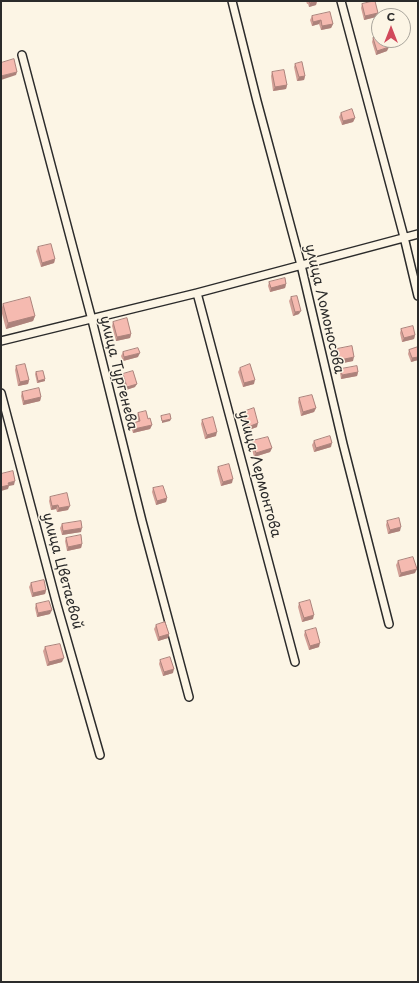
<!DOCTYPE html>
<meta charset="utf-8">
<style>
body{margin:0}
#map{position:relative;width:419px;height:983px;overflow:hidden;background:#fcf5e5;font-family:"Playpen Sans",sans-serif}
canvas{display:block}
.frame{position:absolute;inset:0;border:2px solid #2b2b2b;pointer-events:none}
.north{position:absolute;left:371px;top:8px;width:40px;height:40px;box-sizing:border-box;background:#fcf5e5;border:1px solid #a8a49b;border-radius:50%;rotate:0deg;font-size:11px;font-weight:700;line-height:16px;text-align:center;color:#2b2b2b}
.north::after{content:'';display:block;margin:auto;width:14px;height:18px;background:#d1495b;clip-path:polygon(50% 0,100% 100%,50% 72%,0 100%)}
</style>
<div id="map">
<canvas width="419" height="983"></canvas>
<div class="frame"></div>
<div class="north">С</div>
</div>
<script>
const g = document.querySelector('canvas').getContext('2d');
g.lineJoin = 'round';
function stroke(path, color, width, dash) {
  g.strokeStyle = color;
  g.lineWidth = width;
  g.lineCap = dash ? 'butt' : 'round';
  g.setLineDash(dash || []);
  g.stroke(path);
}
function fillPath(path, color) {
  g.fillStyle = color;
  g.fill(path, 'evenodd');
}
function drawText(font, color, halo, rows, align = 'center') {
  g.font = font + ' "Playpen Sans",sans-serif';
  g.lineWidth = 3;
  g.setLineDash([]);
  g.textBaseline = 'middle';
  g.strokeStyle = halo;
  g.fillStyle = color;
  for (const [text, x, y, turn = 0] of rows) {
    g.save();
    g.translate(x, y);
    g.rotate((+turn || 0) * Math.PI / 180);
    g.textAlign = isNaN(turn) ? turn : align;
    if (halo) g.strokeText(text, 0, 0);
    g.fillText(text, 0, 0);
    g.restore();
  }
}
const street = new Path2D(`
 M232,1L257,101L301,265L343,444L389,624
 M341,1L404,237L418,296
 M22,55L92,320L142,521L189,697
 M197,293L295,662
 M1,341L197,293L418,234
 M1,393L57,605L100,755`);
stroke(street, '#2b2b2b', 10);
stroke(street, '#fcf5e5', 7);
fillPath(new Path2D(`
 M306,1H317L316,5L309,7L308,4H307Z
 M362,4L378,13L376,17L364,20L361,8Z
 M312,16L333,24L331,28L321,30L319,24L312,26L310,20Z
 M373,38L387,51L376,55L372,42Z
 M295,64L305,76L304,80L297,81L294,67Z
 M272,72L287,85L286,89L273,91L271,76Z
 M341,113L355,118L353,122L342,125L339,117Z
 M38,247L55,259L54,263L41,267L36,251Z
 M269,282L286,284L285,288L270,292L268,286Z
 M291,297L299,314L293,316L289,301Z
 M3,304L35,316L33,321L6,329L1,310Z
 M113,322L131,334L130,338L116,341L112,326Z
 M401,329L415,335L414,339L402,342L400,333Z
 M418,347V360L411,362L408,354L409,350Z
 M337,349L353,361L338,364L336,353Z
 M123,352L138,357L123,361L121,356Z
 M16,366L29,380L28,384L18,386L15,370Z
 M240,368L254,384L243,387L238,372Z
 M341,369L358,372L357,376L341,379L340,373Z
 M36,372L45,381L37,383L35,374Z
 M123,374L135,387L126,390L122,378Z
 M22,392L41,397L40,401L23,405L21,396Z
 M418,396V405L417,400Z
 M299,398L316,408L314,412L301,416L298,402Z
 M243,412L257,427L246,431L241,416Z
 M138,413L148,419L152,425L150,429L133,433L131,427L133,423L138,421L137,417Z
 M202,420L216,436L205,439L201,424Z
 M252,441L272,448L270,452L254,457L251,445Z
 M314,441L331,447L314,452L312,445Z
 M218,467L232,483L221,486L217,471Z
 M153,488L167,498L166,502L156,505L152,492Z
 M50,497L68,510L57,512L56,509L51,510L49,501Z
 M387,521L400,531L388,534L386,525Z
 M62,524L81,532L62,535L60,528Z
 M66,538L82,544L81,548L67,551L65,541Z
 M398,561L415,573L399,577L396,565Z
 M31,583L46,590L45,594L32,597L29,587Z
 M299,603L313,619L302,622L298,607Z
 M36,604L50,614L37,617L35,608Z
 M156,625L169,634L168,638L158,641L154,629Z
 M305,631L319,647L309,650L304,635Z
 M45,647L62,662L47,666L43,651Z
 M160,660L173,673L163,676L159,664Z`), '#d3a097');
fillPath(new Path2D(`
 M317,1L316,5L309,7L310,3Z
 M378,13L376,17L364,20L365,16Z
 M321,20L319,24L312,26L313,22Z
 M333,24L331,28L321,30L322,26Z
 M389,47L387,51L376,55L377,51Z
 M17,72L16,75L1,80V76Z
 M305,76L304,80L297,81L299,77Z
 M287,85L286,89L273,91L275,87Z
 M355,118L353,122L342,125L343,121Z
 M55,259L54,263L41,267L42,263Z
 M286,284L285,288L270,292L271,288Z
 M301,311L299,314L293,316L295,312Z
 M35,316L33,321L6,329L8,323Z
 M131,334L130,338L116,341L117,337Z
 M415,335L414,339L402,342L404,338Z
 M140,353L138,357L123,361L124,357Z
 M354,357L353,361L338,364L340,360Z
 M418,357V360L411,362L412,358Z
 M358,372L357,376L341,379L342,375Z
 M45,379V381L37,383L38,381Z
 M29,380L28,384L18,386L20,382Z
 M255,380L254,384L243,387L244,383Z
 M137,384L135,387L126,390L127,387Z
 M41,397L40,401L23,405L24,401Z
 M316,408L314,412L301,416L303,412Z
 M171,419L170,421L162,423V421Z
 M258,423L257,427L246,431L248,427Z
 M152,425L150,429L133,433L134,429Z
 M217,432L216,436L205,439L207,435Z
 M332,443L331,447L314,452L316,448Z
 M272,448L270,452L254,457L256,453Z
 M233,479L232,483L221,486L223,482Z
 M15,481L14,485L9,486L8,489L1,491V487L8,483Z
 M167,498L166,502L156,505L157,501Z
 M58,505L56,509L51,510L52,506Z
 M70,506L68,510L57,512L59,508Z
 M401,527L400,531L388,534L390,530Z
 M82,528L81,532L62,535L63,531Z
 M82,544L81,548L67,551L68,547Z
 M417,569L415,573L399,577L401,573Z
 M46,590L45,594L32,597L33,593Z
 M52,610L50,614L37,617L38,613Z
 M314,615L313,619L302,622L304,618Z
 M169,634L168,638L158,641L159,637Z
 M320,643L319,647L309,650L310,646Z
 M64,658L62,662L47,666L49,662Z
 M174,669L173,673L163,676L164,672Z`), '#ac827b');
const building = new Path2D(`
 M310,1H317L310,3Z
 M375,1L378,13L365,16L362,4Z
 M330,12L333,24L322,26L321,20L313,22L312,16Z
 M379,37V40H386L389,47L377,51L373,38Z
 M14,59L17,72L1,76V63Z
 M302,62L305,76L299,77L295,64Z
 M284,70L287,85L275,87L272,72Z
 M352,109L355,118L343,121L341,113Z
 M51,244L55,259L42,263L38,247Z
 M285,278L286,284L271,288L269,282Z
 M297,296L301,311L295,312L291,297Z
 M30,297L35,316L8,323L3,304Z
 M127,318L131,334L117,337L113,322Z
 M413,326L415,335L404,338L401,329Z
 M352,346L354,357L340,360L337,349Z
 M418,347V357L412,358L409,350Z
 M138,348L140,353L124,357L123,352Z
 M25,364L29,380L20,382L16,366Z
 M250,364L255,380L244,383L240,368Z
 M357,366L358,372L342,375L341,369Z
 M43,371L45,379L38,381L36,372Z
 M133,371L137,384L127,387L123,374Z
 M39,388L41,397L24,401L22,392Z
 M312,395L316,408L303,412L299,398Z
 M254,408L258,423L248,427L243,412Z
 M146,411L148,419L150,418L152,425L134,429L133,423L140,421L138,413Z
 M170,414L171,419L162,421L161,416Z
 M213,417L217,432L207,435L202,420Z
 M330,436L332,443L316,448L314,441Z
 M268,437L272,448L256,453L252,441Z
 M229,464L233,479L223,482L218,467Z
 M13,471L15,481L8,483L9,485L1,487V474Z
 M163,486L167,498L157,501L153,488Z
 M67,493L70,506L59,508L58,505L52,506L50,497Z
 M399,518L401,527L390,530L387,521Z
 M81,521L82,528L63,531L62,524Z
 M81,535L82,544L68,547L66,538Z
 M413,557L417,569L401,573L398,561Z
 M44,580L46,590L33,593L31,583Z
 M310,600L314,615L304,618L299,603Z
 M49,601L52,610L38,613L36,604Z
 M165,622L169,634L159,637L156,625Z
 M316,628L320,643L310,646L305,631Z
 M60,644L64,658L49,662L45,647Z
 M170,657L174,669L164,672L160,660Z`);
fillPath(building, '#f5bab0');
stroke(building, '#ac827b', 1);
drawText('14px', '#2b2b2b', '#fcf5e5', [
 ["улица Ломоносова",324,309,77],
 ["улица Тургенева",118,373,76],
 ["улица Лермонтова",259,474,75],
 ["улица Цветаевой",62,571,75]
]);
</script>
